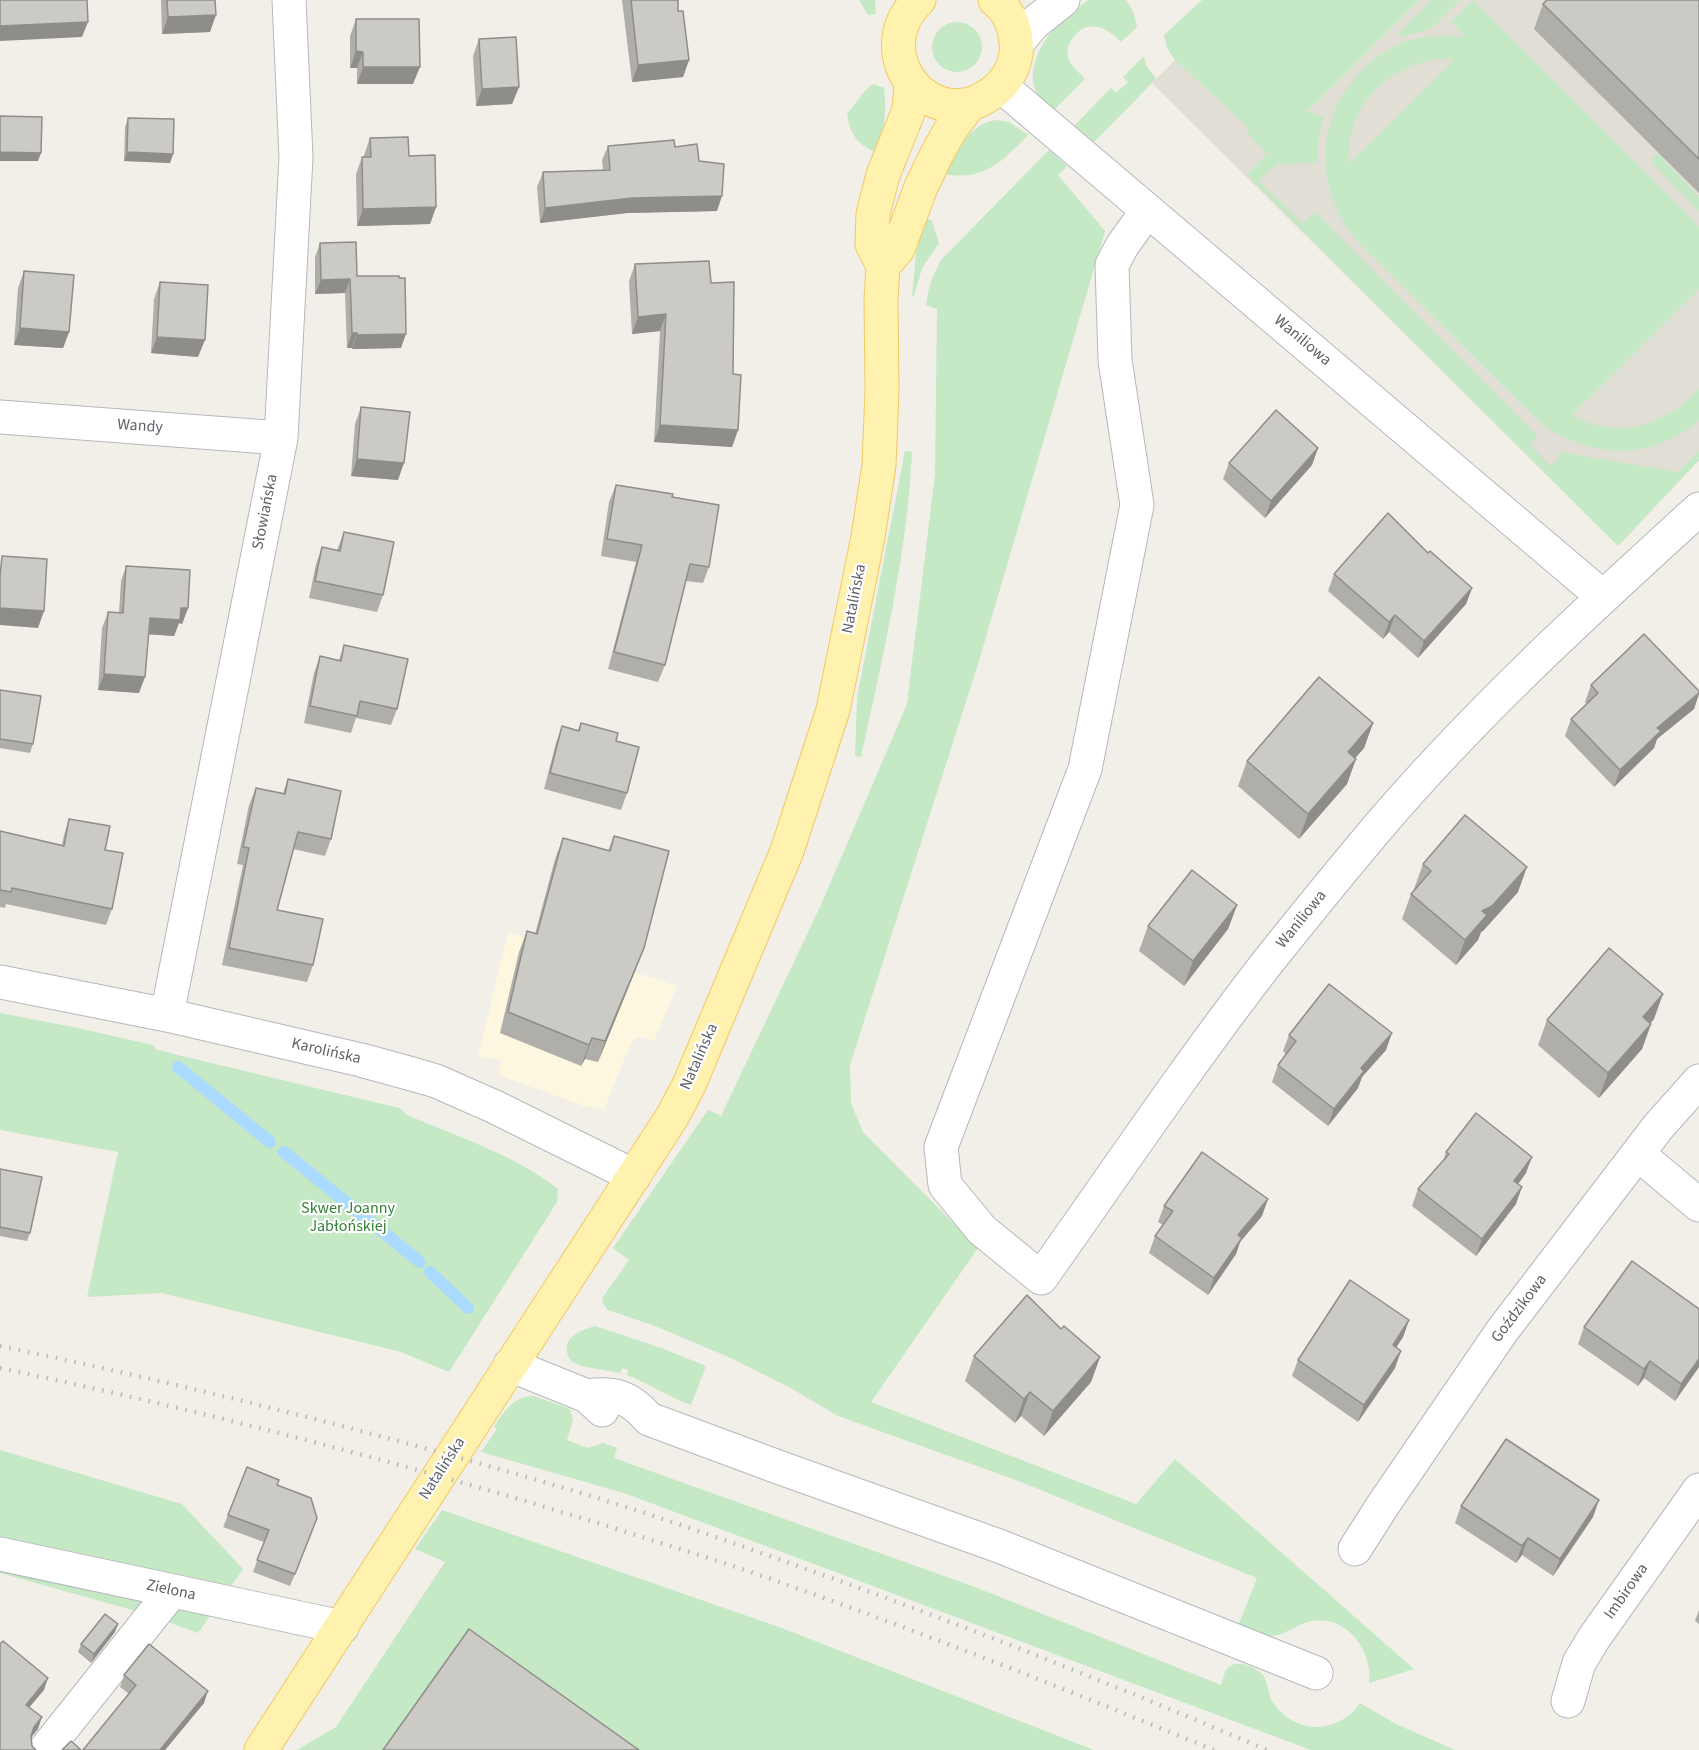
<!DOCTYPE html>
<meta charset="utf-8">
<style>
body{margin:0}
canvas{display:block;background:#f1efe8}
</style>
<canvas width="1699" height="1750"></canvas>
<script>
const g = document.querySelector('canvas').getContext('2d');
g.lineJoin = 'round';
function fillPath(path, color) {
  g.fillStyle = color;
  g.fill(path, 'evenodd');
}
function stroke(path, color, width, dash) {
  g.strokeStyle = color;
  g.lineWidth = width;
  g.lineCap = dash ? 'butt' : 'round';
  g.setLineDash(dash || []);
  g.stroke(path);
}
function drawText(font, color, halo, rows, align = 'center') {
  g.font = font + ' "Source Sans 3",sans-serif';
  g.lineWidth = 4.5;
  g.setLineDash([]);
  g.textBaseline = 'middle';
  g.strokeStyle = halo;
  g.fillStyle = color;
  for (const [text, x, y, turn = 0] of rows) {
    g.save();
    g.translate(x, y);
    g.rotate((+turn || 0) * Math.PI / 180);
    g.textAlign = isNaN(turn) ? turn : align;
    if (halo) g.strokeText(text, 0, 0);
    g.fillText(text, 0, 0);
    g.restore();
  }
}
fillPath(new Path2D(`
 M508,932L677,986L654,1041L641,1037H637L632,1041L604,1109L584,1106L499,1075L502,1061L478,1056Z`), '#fef7e0');
fillPath(new Path2D(`
 M1236,0H1699V460L1618,546L1152,83Z`), '#e1ded6');
fillPath(new Path2D(`
 M859,0H875L876,14L868,15Z
 M1088,0H1126L1133,11L1137,27L1121,42C1107,28 1088,17 1073,38C1069,43 1066,49 1068,56C1069,65 1079,72 1085,79L1053,111C1046,104 1038,98 1035,89C1027,68 1043,39 1058,24C1067,15 1078,8 1088,0Z
 M1202,0H1419L1307,112L1324,117L1319,133L1317,163L1277,164L1259,181L1302,223L1315,212L1538,436L1529,445L1551,466L1558,459L1560,452L1678,472L1699,451V460L1618,546L1247,175L1267,153L1246,133L1249,128L1175,60L1167,48L1164,35Z
 M1432,0H1460L1431,29L1401,37L1398,34Z
 M1473,0L1699,226V289L1572,415C1617,441 1666,426 1699,389V421C1651,460 1598,459 1546,428L1355,239C1341,220 1331,201 1327,177C1317,123 1351,64 1402,43C1422,35 1444,35 1466,37L1451,22ZM1436,59L1454,60L1349,164C1346,106 1383,70 1436,59Z
 M932 47a25 25 0 1 1 50 0a25 25 0 1 1-50 0Z
 M1144,56L1146,65L1156,79L1093,143L1074,126L1111,88L1116,93L1128,82L1123,77Z
 M874,84L884,88C887,111 884,131 878,153C858,146 849,133 847,113C857,104 862,90 874,84Z
 M1699,113V120L1662,158L1699,197V211L1652,163V159L1657,154Z
 M997,120L1009,122L1028,135C1002,162 982,183 941,173C954,152 970,123 997,120Z
 M1049,150L1067,166L1058,175L1105,231L978,664L850,1065L851,1103L863,1132L978,1248L871,1402L1136,1504L1175,1459L1414,1669L1369,1683C1373,1651 1347,1615 1312,1621C1297,1624 1286,1634 1273,1636C1263,1638 1248,1630 1238,1626L1257,1578L1016,1480L838,1416L787,1386L733,1359L655,1326L608,1310L602,1302L603,1297L629,1260L613,1248L708,1110L721,1116L820,907L907,704L935,474L937,309L926,305C928,287 933,274 942,259Z
 M924,216L932,221L939,243L922,268L914,296L912,297L916,253Z
 M905,451L912,452C907,555 883,656 861,757L855,756L857,698Z
 M0,1013L73,1027L153,1045L155,1049L182,1056L399,1108L407,1115C458,1137 515,1155 558,1189L557,1202L449,1372L401,1352L162,1293L87,1297L118,1152L0,1130Z
 M595,1326L664,1349L706,1366L691,1405C668,1397 650,1384 627,1375L628,1370L622,1368L620,1373L581,1366L571,1361C558,1340 577,1331 595,1326Z
 M534,1396L570,1409L573,1420L567,1440L587,1448L603,1443L617,1448L614,1458L975,1587L1221,1685C1223,1680 1224,1671 1228,1668C1237,1658 1259,1668 1264,1677C1268,1684 1268,1692 1271,1699C1281,1718 1305,1731 1326,1726C1340,1723 1353,1715 1360,1703L1396,1724L1455,1750H1311L624,1493L481,1452L497,1429L494,1427C504,1412 513,1396 534,1396Z
 M0,1450L182,1504L243,1569L198,1633L143,1613L0,1573Z
 M442,1510L779,1627L1094,1750H297L336,1727L445,1562L415,1549Z`), '#c5e8c5');
stroke(new Path2D(`
 M178,1067L270,1142
 M284,1152L420,1262
 M430,1272L468,1308`), '#aadaff', 12);
const minor = new Path2D(`
 M1017,43L1034,23L1063,0
 M1001,86L1602,596
 M1147,211L1122,246L1112,265L1115,360L1137,505L1085,769L941,1147L945,1185L982,1230L1041,1278C1116,1172 1188,1065 1267,963C1302,919 1338,875 1374,832C1473,715 1586,612 1699,509
 M0,417L281,438
 M0,982L167,1015L361,1060L412,1074L436,1081L495,1107L634,1176
 M167,1015L281,438L296,157L289,0
 M1638,1154L1699,1205
 M510,1365L587,1396L602,1410
 M587,1396C615,1392 630,1397 649,1419L778,1467L999,1546L1316,1673
 M1355,1549L1383,1505L1502,1331L1658,1127L1699,1081
 M0,1554L342,1627
 M1568,1701L1579,1663L1594,1638L1699,1490
 M45,1750L172,1591`);
const major = new Path2D(`
 M919,0C863,54 933,139 993,92C1005,83 1014,69 1016,54C1018,34 1011,12 995,0
 M883,266L898,249L921,187L937,154L952,127L970,104
 M261,1750L672,1117L689,1085L787,851L833,710L868,537L879,465L882,391L881,299L883,266L872,244L873,214L883,175L909,110L911,85`);
stroke(minor, '#b5b8bc', 35);
stroke(major, '#f2c960', 35);
stroke(minor, '#fff', 33);
stroke(major, '#fff2af', 33);
stroke(new Path2D(`
 M0,1346C192,1386 383,1434 571,1490C652,1514 733,1543 812,1571C966,1626 1117,1686 1267,1750
 M0,1368C209,1412 416,1466 620,1530C660,1543 701,1555 742,1569C901,1624 1058,1686 1214,1750`), '#b6b7b8', 4.5, [1.5, 8]);
fillPath(new Path2D(`
 M161,0H215L210,32L162,34Z
 M622,0H678V11L689,60L683,77L632,82Z
 M1699,0V193L1534,29L1543,4Z
 M356,19L413,84H357V68H350V36Z
 M479,39L519,87L512,104L476,106L473,56Z
 M128,118L173,154L170,163L124,161L125,127Z
 M370,138L436,207L430,224L357,226L356,174L362,157H364V155Z
 M608,146L675,147L699,161L717,211L627,213L540,223L537,187L543,172L603,170L602,160Z
 M320,243L357,276L401,348L352,349V348H347L345,293L315,294V257Z
 M635,264L711,283L733,374L738,430L732,447L654,442L660,331L632,334L629,281Z
 M24,271L69,332L63,348L14,345L18,288Z
 M160,282L198,357L151,353L154,299Z
 M361,407L398,480L351,476L355,424Z
 M1318,448L1312,465L1265,518L1223,479L1229,463Z
 M616,485L672,497L709,567L703,583L686,581L665,665L658,682L608,669L636,562L601,556L609,502Z
 M344,532L383,595L377,612L309,598L316,564L322,547L337,550Z
 M1428,553L1472,588L1466,604L1418,658L1389,632L1383,639L1328,591L1334,574Z
 M126,566L188,608L182,624L179,623L174,636L148,634L139,693L98,690L102,628L108,612L119,613L121,581Z
 M344,645L397,709L391,725L356,718L351,733L304,723L314,673L320,656L339,660Z
 M1591,685L1699,691V694L1694,709L1657,739L1654,748L1614,787L1565,736L1571,719L1587,704L1585,702Z
 M0,690L33,744L30,753L0,748Z
 M581,723L616,741L627,793L621,810L544,789L556,743L562,726L578,730Z
 M1373,723L1364,748L1355,758L1347,784L1299,839L1238,786L1247,761Z
 M288,779L331,839L325,856L293,849L277,910L313,965L307,982L222,965L243,865L237,864L249,805L256,788L283,793Z
 M69,819L105,850L112,909L106,925L6,904L5,908L0,907V831L62,845L64,835Z
 M614,836L644,948L598,1062L585,1059L581,1066L500,1033L519,952L527,931L535,934L555,859L563,838L608,851Z
 M1423,864L1518,892L1483,931L1481,932L1478,940L1456,965L1402,919L1411,894L1415,890L1414,889Z
 M1237,905L1228,929L1184,986L1139,951L1148,926Z
 M1654,1019L1650,1024H1651L1642,1049L1599,1098L1538,1045L1547,1020Z
 M1289,1035L1386,1050L1362,1077L1358,1088L1328,1126L1272,1082L1278,1065L1286,1054L1283,1051Z
 M1446,1152L1526,1173L1518,1184L1516,1204L1476,1256L1412,1206L1418,1189L1443,1161Z
 M0,1169L30,1233L27,1241L0,1236Z
 M1164,1206L1262,1216L1240,1242L1236,1254L1208,1295L1149,1253L1155,1236L1163,1225L1158,1222Z
 M1699,1309V1367L1675,1401L1644,1378L1638,1386L1578,1344L1584,1327Z
 M1409,1320L1403,1337L1396,1347L1395,1368L1358,1422L1292,1376L1298,1360Z
 M1061,1329L1100,1357L1091,1382L1044,1436L1021,1416L1015,1423L965,1381L974,1356Z
 M277,1485L313,1530L290,1586L253,1572L264,1542L223,1527L228,1515Z
 M1461,1506L1593,1517L1553,1576L1522,1555L1516,1563L1455,1523Z
 M1699,1610V1624L1695,1621Z
 M115,1632L91,1663L78,1652L81,1644Z
 M124,1675L204,1703L165,1750H83L129,1694L120,1687Z`), '#afaea9');
fillPath(new Path2D(`
 M216,15L210,32L162,34L168,17Z
 M88,22L82,37L0,41V26Z
 M356,51L363,52L357,68H350Z
 M689,60L683,77L632,82L638,65Z
 M363,67H420L413,84H357Z
 M519,87L512,104L476,106L482,89Z
 M0,152L41,153L38,161H0Z
 M127,152L173,154L170,163L124,161Z
 M722,196L717,211L627,213L540,223L545,208L632,198Z
 M436,207L430,224L357,226L363,209Z
 M350,279L345,293L315,294L321,280Z
 M666,314L660,331L632,334L638,317Z
 M20,328L69,332L63,348L14,345Z
 M352,333H357L352,348H347Z
 M406,334L401,348L352,349L357,335Z
 M157,337L205,340L198,357L151,353Z
 M660,425L738,430L732,447L654,442Z
 M1318,448L1312,465L1265,518L1271,501Z
 M357,459L404,463L398,480L351,476Z
 M1472,588L1466,604L1418,658L1424,641Z
 M0,608L44,611L38,628L0,625Z
 M181,608H188L182,624L179,623L174,636L144,634L150,618Z
 M1395,615L1389,632L1383,639L1389,622Z
 M104,674L145,677L139,693L98,690Z
 M1699,693L1694,709L1657,739L1654,748L1614,787L1620,770L1657,728Z
 M1373,723L1364,748L1339,777L1348,752Z
 M1356,759L1347,784L1299,839L1308,814Z
 M1527,867L1518,892L1483,931L1481,932L1478,940L1456,965L1465,940L1482,911Z
 M1237,905L1228,929L1184,986L1193,961Z
 M644,948L636,969L598,1062L605,1041Z
 M1663,994L1654,1019L1634,1042L1643,1017Z
 M1651,1024L1642,1049L1599,1098L1608,1073Z
 M1392,1033L1386,1050L1362,1077L1358,1088L1328,1126L1334,1109L1361,1068Z
 M592,1038L585,1059L581,1066L589,1045Z
 M1532,1157L1526,1173L1508,1198L1514,1181Z
 M1522,1187L1516,1204L1476,1256L1482,1239Z
 M1268,1199L1262,1216L1240,1242L1236,1254L1208,1295L1214,1278L1238,1235Z
 M1409,1320L1403,1337L1387,1362L1393,1345Z
 M1401,1351L1395,1368L1358,1422L1364,1405Z
 M1100,1357L1091,1382L1044,1436L1053,1411Z
 M1699,1359V1367L1675,1401L1681,1384Z
 M1650,1361L1644,1378L1638,1386L1644,1369Z
 M1030,1392L1021,1416L1015,1423L1024,1399Z
 M1599,1500L1593,1517L1553,1576L1560,1559Z
 M1528,1538L1522,1555L1516,1563L1522,1546Z
 M118,1624L115,1632L91,1663L94,1654Z
 M48,1678L44,1690L22,1716L26,1705Z
 M208,1691L204,1703L165,1750H160Z
 M42,1717L38,1729L30,1739L34,1727Z`), '#8f8d8a');
const building = new Path2D(`
 M0,0H87L88,22L0,26Z
 M167,0H215L216,15L168,17Z
 M631,0H678V11H683L689,60L638,65Z
 M1547,0H1699V159L1543,4Z
 M356,19H419L420,67H363V52L356,51Z
 M516,37L519,87L482,89L479,39Z
 M0,116L42,117L41,153L0,152Z
 M128,118L174,119L173,154L127,152Z
 M408,137L409,156L435,155L436,207L363,209L362,157H371L370,138Z
 M674,140L675,147L697,144L699,161L724,164L722,196L632,198L545,208L543,172L610,170L608,146Z
 M356,242L357,276H399V278H405L406,334L357,335V333H352L350,279L321,280L320,243Z
 M709,261L711,283L734,282L733,374L741,375L738,430L660,425L666,314L638,317L635,264Z
 M24,271L74,275L69,332L20,328Z
 M160,282L208,285L205,340L157,337Z
 M361,407L410,412L404,463L357,459Z
 M1276,410L1318,448L1271,501L1229,463Z
 M616,485L673,494L672,497L719,505L709,567L690,564L665,665L614,652L642,545L607,539Z
 M1388,513L1428,553L1430,551L1472,588L1424,641L1395,615L1389,622L1334,574Z
 M344,532L394,542L383,595L315,581L322,547L340,551Z
 M2,556L47,559L44,611L0,608V576Z
 M126,566L190,570L188,608H181L180,620L150,618L145,677L104,674L108,612L123,613Z
 M1644,634L1699,691V693L1657,728L1661,731L1620,770L1571,719L1598,693L1591,685Z
 M344,645L408,659L397,709L360,701L357,716L310,706L320,656L341,661Z
 M1319,677L1373,723L1348,752L1356,759L1308,814L1247,761Z
 M0,690L41,696L33,744L0,739Z
 M581,723L618,733L616,741L639,747L627,793L550,773L562,726L579,731Z
 M288,779L341,791L331,839L298,832L277,910L323,919L313,965L229,948L249,848L243,847L256,788L285,794Z
 M1465,815L1527,867L1492,906L1482,911L1487,915L1465,940L1411,894L1431,871L1423,864Z
 M69,819L110,826L105,850L123,853L112,909L12,888L11,892L0,890V831L64,846Z
 M614,836L669,851L644,948L605,1041L592,1038L589,1045L508,1012L527,931L537,934L563,838L610,851Z
 M1192,870L1237,905L1193,961L1148,926Z
 M1609,948L1663,994L1643,1017L1651,1024L1608,1073L1547,1020Z
 M1329,984L1392,1033L1361,1068L1364,1071L1334,1109L1278,1065L1296,1041L1289,1035Z
 M1476,1113L1532,1157L1514,1181L1522,1187L1482,1239L1418,1189L1449,1154L1446,1152Z
 M1202,1152L1268,1199L1238,1235L1242,1238L1214,1278L1155,1236L1173,1211L1164,1206Z
 M0,1169L42,1177L30,1233L0,1227Z
 M1632,1261L1699,1309V1359L1681,1384L1650,1361L1644,1369L1584,1327Z
 M1350,1280L1409,1320L1393,1345L1401,1351L1364,1405L1298,1360Z
 M1027,1295L1061,1329L1064,1326L1100,1357L1053,1411L1030,1392L1024,1399L974,1356Z
 M1506,1439L1599,1500L1560,1559L1528,1538L1522,1546L1461,1506Z
 M247,1467L279,1480L277,1485L311,1498L317,1518L295,1574L257,1560L269,1530L228,1515Z
 M105,1614L118,1624L94,1654L81,1644Z
 M469,1629L639,1750H383Z
 M3,1641L48,1678L26,1705L42,1717L34,1727L31,1736L32,1746L36,1750H0V1644Z
 M149,1644L208,1691L160,1750H83L136,1685L124,1675Z
 M71,1741L81,1750H62Z`);
fillPath(building, '#cccac5');
stroke(building, '#8f8d8a', 1.5);
drawText('16px', '#5f6368', '#fff', [
 ["Waniliowa",1302,341,40],
 ["Wandy",140,427,4],
 ["Słowiańska",266,512,-79],
 ["Natalińska",855,599,-79],
 ["Waniliowa",1302,920,-51],
 ["Karolińska",326,1052,13],
 ["Natalińska",700,1057,-66],
 ["Goździkowa",1520,1309,-53],
 ["Natalińska",443,1469,-57],
 ["Zielona",171,1591,12],
 ["Imbirowa",1627,1592,-55]
]);
drawText('16px', '#348238', '#fff', [
 ["Skwer Joanny",348,1209],
 ["Jabłońskiej",348,1227]
]);
</script>
